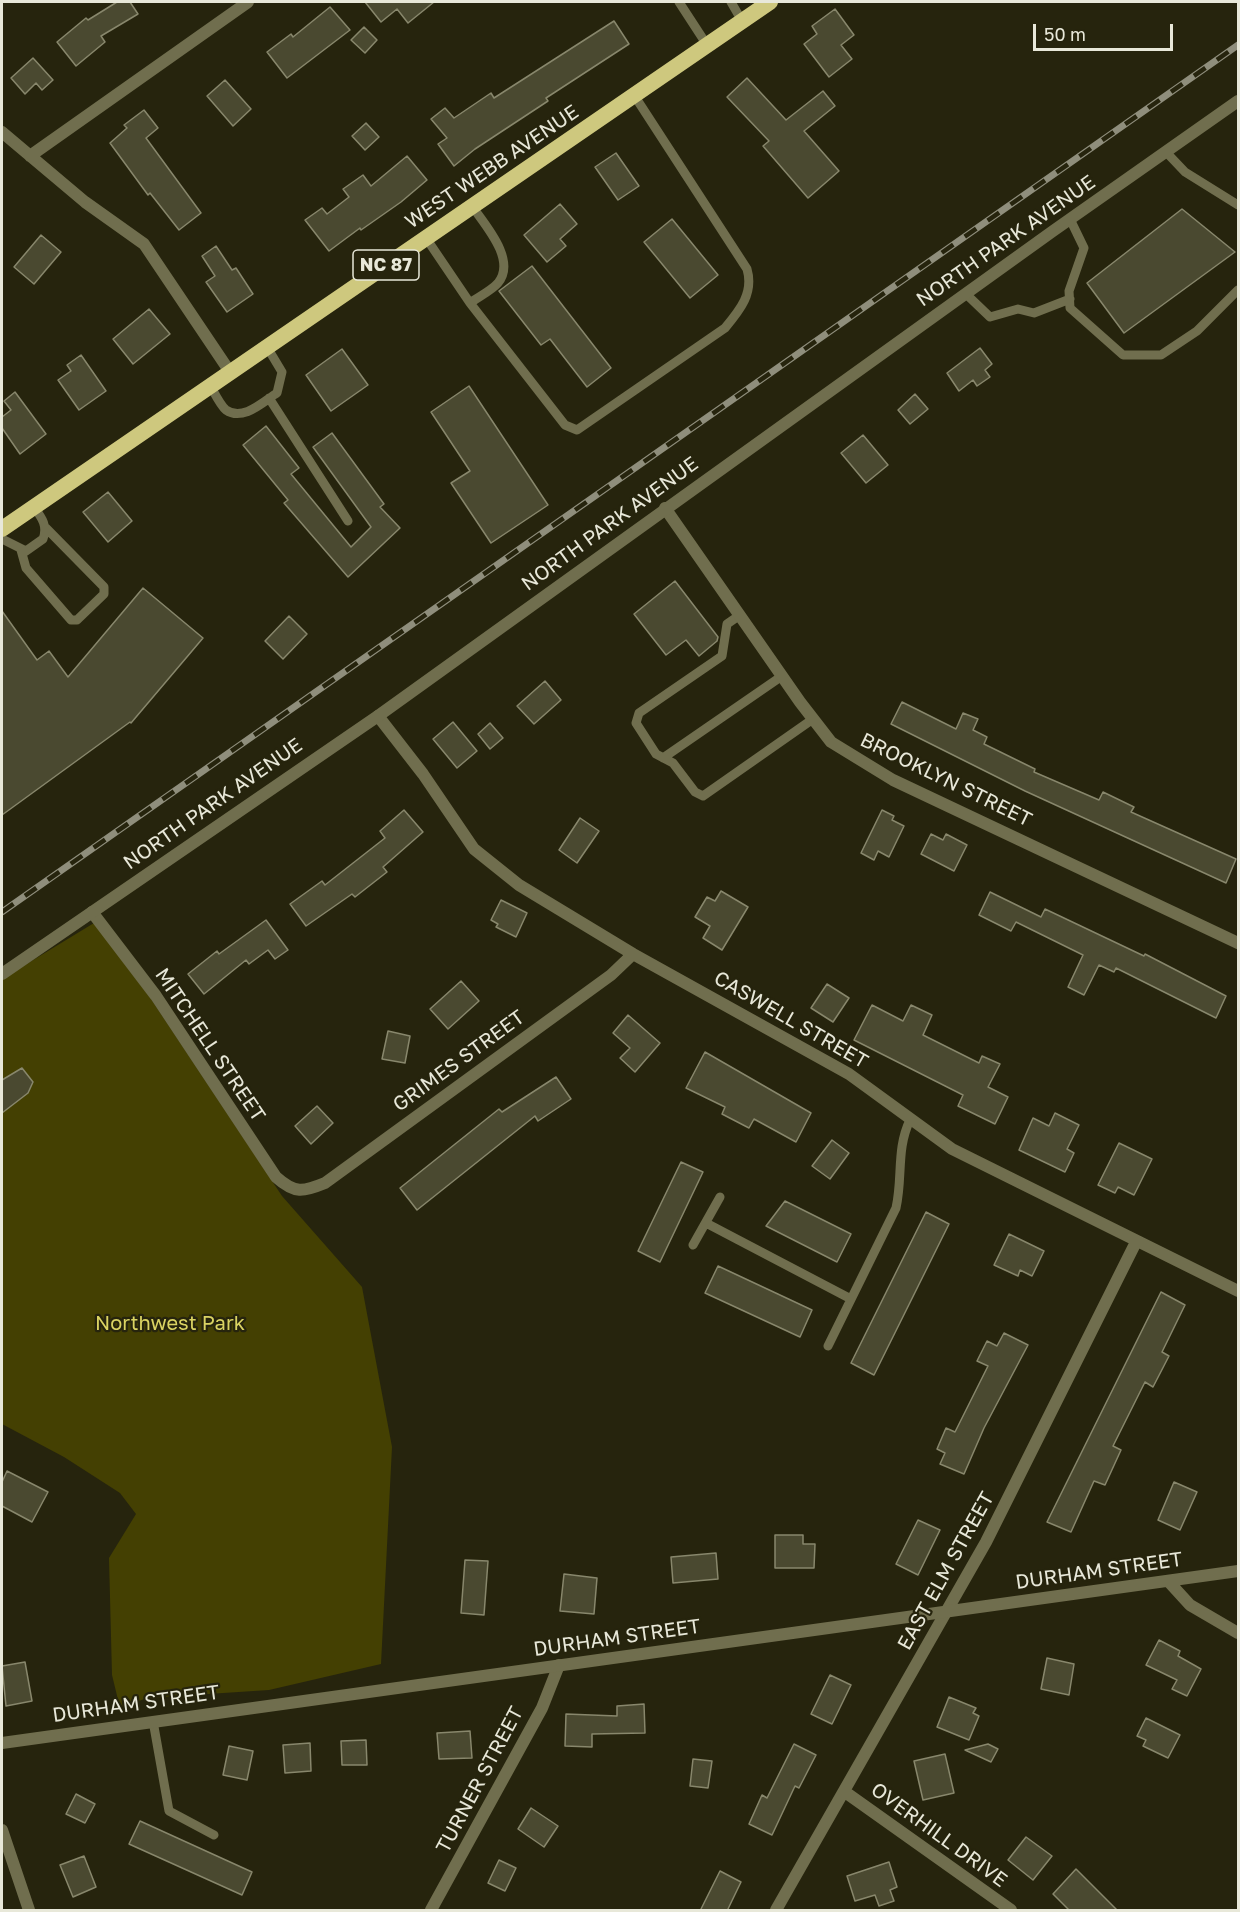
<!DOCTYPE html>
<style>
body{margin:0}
#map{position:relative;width:1240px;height:1912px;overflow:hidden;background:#26240d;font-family:"Golos Text",sans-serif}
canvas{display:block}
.frame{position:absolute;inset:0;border:3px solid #e8e8d9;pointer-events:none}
.scale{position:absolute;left:1033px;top:24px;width:140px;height:27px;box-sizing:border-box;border:3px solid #e8e8d9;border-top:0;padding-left:8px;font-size:18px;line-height:21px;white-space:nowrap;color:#e8e8d9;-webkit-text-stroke:4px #26240d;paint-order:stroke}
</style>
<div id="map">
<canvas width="1240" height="1912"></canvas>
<div class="frame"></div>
<div class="scale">50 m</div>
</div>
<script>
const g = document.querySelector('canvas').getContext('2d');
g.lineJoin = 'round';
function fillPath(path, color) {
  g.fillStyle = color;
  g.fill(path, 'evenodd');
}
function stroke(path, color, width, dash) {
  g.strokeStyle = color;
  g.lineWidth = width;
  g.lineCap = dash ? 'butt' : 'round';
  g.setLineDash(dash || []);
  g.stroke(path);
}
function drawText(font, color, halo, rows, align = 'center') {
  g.font = font + ' "Golos Text",sans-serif';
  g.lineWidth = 4.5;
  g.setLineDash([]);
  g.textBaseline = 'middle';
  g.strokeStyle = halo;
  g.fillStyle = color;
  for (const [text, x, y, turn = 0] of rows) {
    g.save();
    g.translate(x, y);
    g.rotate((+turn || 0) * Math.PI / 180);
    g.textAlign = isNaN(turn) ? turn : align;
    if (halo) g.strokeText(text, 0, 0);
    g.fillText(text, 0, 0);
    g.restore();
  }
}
fillPath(new Path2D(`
 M94,923L149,996L282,1196L362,1287L392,1447L381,1664L269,1690L147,1698L120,1708L112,1675L109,1558L136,1514L120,1493L64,1457L2,1424V979Z`), '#444002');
const building = new Path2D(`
 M117,2H130L138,14L101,36L105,42L76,66L57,42L86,18L88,20Z
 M365,2H434L408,23L397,9L381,22Z
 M330,7L350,30L287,78L267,52L291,34L293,37Z
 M835,9L854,35L841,45L852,59L829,77L804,44L817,34L812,26Z
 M614,21L629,44L546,98L548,101L475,149L454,166L438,144L447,138L431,119L445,108L454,118L491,93L494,98Z
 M364,27L377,40L365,53L351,40Z
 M33,58L53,80L42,90L36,83L25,94L11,78Z
 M747,78L786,120L823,91L835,106L804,131L839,171L808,198L763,146L769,141L727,97Z
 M225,80L251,109L233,126L207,96Z
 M144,110L158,128L146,138L201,213L179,230L150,193L148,195L110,143L127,128L124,125Z
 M366,123L379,137L365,150L352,136Z
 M616,153L639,186L618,200L595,167Z
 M407,156L427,180L401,202L361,230L360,228L329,251L305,220L322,208L327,214L349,197L343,189L363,175L371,186Z
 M560,204L577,224L560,239L566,246L547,262L524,235Z
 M1182,209L1235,252L1124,333L1087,283Z
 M672,219L718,275L690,298L644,242Z
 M41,235L61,252L34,284L14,267Z
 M216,246L232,270L236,268L253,294L227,312L206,282L215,276L202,256Z
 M532,266L611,368L587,387L550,339L541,345L499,291Z
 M149,309L170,334L133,364L113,339Z
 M980,348L992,364L985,370L990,377L977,386L973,380L959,391L947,373Z
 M342,349L368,385L331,411L306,375Z
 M81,355L106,391L79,410L58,380L71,371L67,365Z
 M469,386L548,505L491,543L451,483L470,471L431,412Z
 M15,392L46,434L20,454L2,428V417L11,410L4,401Z
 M915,394L928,409L910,424L898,410Z
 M266,426L299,468L291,474L351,547L371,527L313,447L332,433L384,504L380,507L400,528L348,577L284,503L288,500L243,445Z
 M863,435L888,465L866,483L841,453Z
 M108,492L132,521L108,542L83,512Z
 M675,581L718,637L717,641L699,656L686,640L666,655L634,614Z
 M143,588L203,638L131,723L130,722L2,815V611L37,660L49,651L68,677Z
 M289,616L307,634L283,659L265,641Z
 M545,681L561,700L534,724L517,706Z
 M902,702L956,729L963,713L978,719L973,730L987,737L984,744L1035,769L1034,772L1099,800L1103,792L1134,807L1131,812L1236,859L1226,883L1025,791L891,724Z
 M453,722L477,751L457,768L433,739Z
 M490,723L503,738L490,749L478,734Z
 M404,810L423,832L383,867L387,872L355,897L352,894L306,926L290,904L322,881L325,885L385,838L380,831Z
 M882,810L894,816L892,820L904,826L889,857L878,851L874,860L861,853Z
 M580,818L599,831L577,863L559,850Z
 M931,834L943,840L946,834L967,845L954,871L921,854Z
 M721,891L748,907L722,950L703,938L710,926L695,917L707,897L715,901Z
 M990,892L1041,917L1045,909L1144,956L1145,954L1226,996L1216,1018L1116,968L1114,972L1099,965L1084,995L1068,987L1083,955L1016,922L1011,931L979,915Z
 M501,900L527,913L516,937L496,927L498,924L491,920Z
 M266,920L288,950L275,959L268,950L249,964L246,960L204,994L188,974L217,951L219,954Z
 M461,981L479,1001L448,1029L430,1009Z
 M827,984L849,998L833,1022L811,1008Z
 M872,1005L903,1021L911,1005L932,1015L923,1035L979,1063L982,1056L1000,1064L988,1087L1008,1097L995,1124L958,1106L963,1095L854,1040Z
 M628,1015L660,1043L635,1072L620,1058L630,1048L613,1033Z
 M388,1031L410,1036L405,1063L382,1059Z
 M705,1052L811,1113L796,1142L754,1119L749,1128L722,1114L725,1107L686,1088Z
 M22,1068L33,1082L28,1093L2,1113V1080Z
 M556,1077L571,1099L538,1121L535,1116L417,1210L400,1188L499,1109L502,1112Z
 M317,1106L333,1123L311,1144L295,1126Z
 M1055,1113L1079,1125L1067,1149L1074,1153L1065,1172L1019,1150L1033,1118L1049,1126Z
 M832,1140L849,1153L830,1179L812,1166Z
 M1119,1143L1152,1159L1134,1195L1118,1187L1115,1193L1098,1185Z
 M681,1162L703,1172L660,1262L638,1251Z
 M785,1201L851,1234L837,1262L766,1226Z
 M926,1212L949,1224L874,1375L851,1363Z
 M1009,1234L1044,1251L1032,1276L1020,1270L1018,1276L994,1265Z
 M718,1266L812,1310L800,1337L705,1293Z
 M1161,1292L1185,1305L1162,1352L1169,1356L1153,1387L1145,1382L1113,1446L1121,1450L1105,1485L1094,1481L1071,1532L1047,1522Z
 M1004,1333L1028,1345L984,1428L964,1474L940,1464L945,1453L937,1449L946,1428L955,1432L988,1366L977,1361L987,1341L997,1346Z
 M7,1471L48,1492L32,1522L2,1506V1482Z
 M1174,1482L1197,1492L1180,1530L1158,1520Z
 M918,1520L940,1530L918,1575L896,1564Z
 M775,1535H803V1544H815L814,1568H775Z
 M716,1553L718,1579L673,1583L671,1557Z
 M465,1560L488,1561L484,1615L461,1613Z
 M564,1574L597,1578L594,1614L560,1611Z
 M1159,1640L1180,1651L1178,1656L1201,1669L1187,1696L1172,1689L1177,1680L1146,1665Z
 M1047,1658L1074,1664L1069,1695L1041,1689Z
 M25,1662L32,1701L6,1706L2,1666Z
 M830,1675L851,1685L832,1724L811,1714Z
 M949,1697L976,1708L973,1713L979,1716L969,1740L937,1727Z
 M644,1704L645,1733L592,1734V1747L565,1746L566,1714L617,1716V1706Z
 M1146,1718L1180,1735L1168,1758L1143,1746L1146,1740L1137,1736Z
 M470,1731L472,1758L439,1759L437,1733Z
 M366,1740L367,1765H342L341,1741Z
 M310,1743L311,1771L285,1773L283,1745Z
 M794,1744L816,1755L799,1788L795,1786L772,1835L749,1824L762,1795L767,1798Z
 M988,1744L998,1749L991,1762L965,1750Z
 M229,1746L253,1751L247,1780L223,1775Z
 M945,1754L954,1793L923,1800L914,1761Z
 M693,1759L712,1761L708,1788L690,1786Z
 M76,1794L95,1804L85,1823L66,1814Z
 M531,1808L558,1826L544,1847L518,1829Z
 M140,1821L252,1872L242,1895L129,1844Z
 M1026,1837L1052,1856L1033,1880L1008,1860Z
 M84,1856L96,1887L73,1897L60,1865Z
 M499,1860L516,1868L505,1891L488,1883Z
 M889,1862L897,1887L890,1890L894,1901L879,1906L875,1895L855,1901L847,1876Z
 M1076,1869L1118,1911H1070L1053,1894Z
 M720,1871L741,1882L727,1911H700Z`);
fillPath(building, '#4a4930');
stroke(building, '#88876c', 1.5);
stroke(new Path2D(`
 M679,2L707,45
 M731,2L742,21
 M1166,152L1185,172L1238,205
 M1070,219L1084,248L1069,291L1070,308L1123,355H1161L1197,331L1238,290
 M426,238L470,303C478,297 491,291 498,283C517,260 485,225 472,206
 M966,294L990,317L1018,309L1034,313L1070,299
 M470,303L565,425L577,430L725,328C740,310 754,293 747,269L634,95
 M210,385C214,392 220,405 226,410C243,422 264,401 277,393L282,372L267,347
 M269,398L348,521
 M2,539L26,551L43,539C48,526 42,518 34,507
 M21,550L26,568L71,620H77L104,594V587L46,528
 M740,615L727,624L722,656L639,713L636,723L656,754L673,763L695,792L703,796L813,719
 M663,758L782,676
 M706,1223L851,1299
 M693,1245L720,1197
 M828,1346L896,1208C903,1177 896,1149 910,1120
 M153,1721L169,1811L214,1835`), '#706e4e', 9);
stroke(new Path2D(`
 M2,132L85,202L144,244L230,372
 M30,156L248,2
 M665,508L800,702L831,742L893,780L1238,943
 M378,716L423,774L474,849L519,885L633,954L849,1074L952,1149L1238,1291
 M92,912L156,996L276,1177C295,1194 303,1192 325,1183L611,975L633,954
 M845,1792L1011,1910
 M2,1830L29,1910
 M431,1910L542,1708L559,1665
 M776,1910L986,1542L1136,1242`), '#706e4e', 12);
stroke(new Path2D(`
 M2,974L378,716L1053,231L1238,101
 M1169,1582L1190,1605L1238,1633
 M2,1743L1238,1571`), '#706e4e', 12);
stroke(new Path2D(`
 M2,529L770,2`), '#cec87e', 16);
const rail = new Path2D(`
 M2,912L1238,45`);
stroke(rail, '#8f8e7c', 7);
stroke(rail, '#26240d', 4.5, [14]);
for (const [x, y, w] of [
 [386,265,66]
]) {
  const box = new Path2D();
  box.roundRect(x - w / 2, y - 15, w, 30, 4.5);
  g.fillStyle = '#26240d';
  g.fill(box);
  stroke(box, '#e8e8d9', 1.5);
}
drawText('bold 18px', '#e8e8d9', null, [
 ["NC 87",386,265]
]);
drawText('20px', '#e8e8d9', '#26240d', [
 ["WEST WEBB AVENUE",492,167,-34],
 ["NORTH PARK AVENUE",1006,241,-35],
 ["NORTH PARK AVENUE",610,524,-36],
 ["BROOKLYN STREET",946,780,26],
 ["NORTH PARK AVENUE",213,804,-35],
 ["CASWELL STREET",791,1020,30],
 ["MITCHELL STREET",210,1045,56],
 ["GRIMES STREET",459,1061,-36],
 ["EAST ELM STREET",946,1571,-61],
 ["DURHAM STREET",1099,1571,-8],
 ["DURHAM STREET",617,1638,-8],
 ["DURHAM STREET",136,1704,-8],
 ["TURNER STREET",480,1780,-62],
 ["OVERHILL DRIVE",939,1835,36]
]);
drawText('20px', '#dad362', '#26240d', [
 ["Northwest Park",170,1324]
]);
</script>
